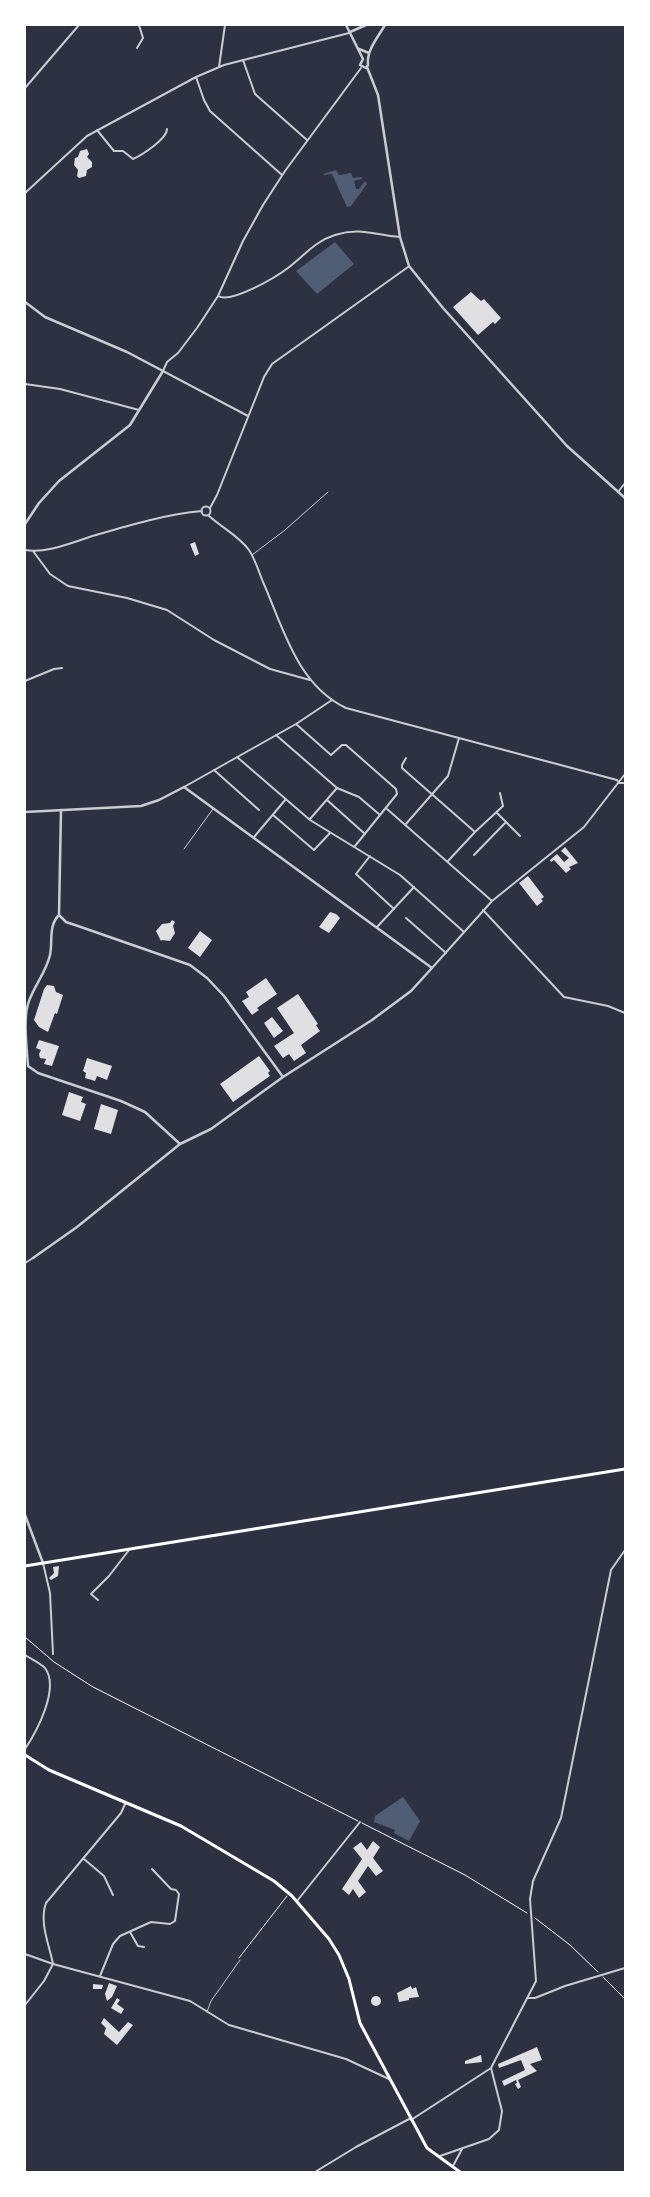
<!DOCTYPE html>
<style>
body{margin:0}
#map{position:relative;width:650px;height:2197px;overflow:hidden;background:#2d3142;font-family:"DM Sans",sans-serif}
canvas{display:block}
.frame{position:absolute;inset:0;border:26px solid #fff;pointer-events:none}
</style>
<div id="map">
<canvas width="650" height="2197"></canvas>
<div class="frame"></div>
</div>
<script>
const g = document.querySelector('canvas').getContext('2d');
g.lineJoin = 'round';
function fillPath(path, color) {
  g.fillStyle = color;
  g.fill(path, 'evenodd');
}
function stroke(path, color, width, dash) {
  g.strokeStyle = color;
  g.lineWidth = width;
  g.lineCap = dash ? 'butt' : 'round';
  g.setLineDash(dash || []);
  g.stroke(path);
}
fillPath(new Path2D(`
 M336,170L339,175L351,173L353,178L362,177V179L354,181L356,189H359L365,181L367,184L351,206L347,207L332,174L324,175L323,174Z
 M335,242L354,264L317,294L296,271Z
 M403,1797L420,1821L409,1841L394,1833L395,1830L374,1822L375,1816Z`), '#4f5d75');
fillPath(new Path2D(`
 M87,149L89,154L87,157L92,162V167L87,170L86,176L79,178L77,176L78,170L74,165L75,158L78,157L80,151Z
 M471,292L481,301L484,299L501,318L495,324L493,322L478,335L453,307Z
 M195,542L199,554L195,556L190,544Z
 M565,847L578,863L569,867L571,869L566,873L554,860L551,862L550,860L557,854L564,862L569,858L561,851Z
 M528,876L544,897L541,899L543,901L537,906L519,883Z
 M330,912L336,914L340,918L329,933L319,927Z
 M172,920L175,922L173,926L175,933L170,941L162,940L161,941L156,931L162,924L170,923Z
 M200,931L212,940L200,957L188,948Z
 M266,978L277,994L257,1008L259,1010L252,1015L242,1001L249,997L246,992Z
 M47,985L54,986L56,992L63,995L57,1014L55,1013L48,1032L39,1027L34,1020L44,989Z
 M298,994L318,1024L316,1025L320,1031L301,1045L306,1053L294,1061L289,1054L283,1058L274,1046L294,1033L277,1008Z
 M272,1017L283,1031L274,1038L264,1023Z
 M39,1040L59,1046L52,1066L44,1064L46,1059L40,1058L39,1054L41,1050L36,1048Z
 M259,1056L270,1071L268,1073L270,1076L233,1102L220,1084Z
 M87,1058L112,1066L107,1080L97,1076L95,1081L85,1078L86,1073L83,1071Z
 M69,1092L83,1097L81,1102L86,1104L80,1121L62,1115Z
 M101,1104L118,1110L111,1134L94,1129Z
 M59,1566L58,1576L51,1580L49,1578L54,1573L53,1567Z
 M373,1841L380,1847L373,1858L383,1871L376,1876L368,1866L358,1881L366,1892L359,1898L353,1889L349,1895L342,1889L362,1859L353,1848L361,1842L367,1850Z
 M109,1983L117,1986L112,1997L107,2001L105,1994Z
 M93,1984L103,1985L102,1989H93Z
 M411,1986L412,1989L416,1987L419,1997L409,1998V2000L399,2002L397,1993Z
 M371 2001a5 5 0 1 1 10 0a5 5 0 1 1-10 0Z
 M117,1998L120,2000L117,2004L124,2009L121,2014L111,2008Z
 M104,2018L119,2032L128,2022L133,2025L117,2045L104,2034L106,2028L101,2023Z
 M537,2047L542,2060L530,2064L537,2071L518,2080L521,2087L518,2089L515,2084L517,2083L516,2080L504,2086L502,2081L525,2070L521,2060L499,2068L498,2064Z
 M481,2055L482,2062L465,2064V2061Z`), '#e0e0e3');
stroke(new Path2D(`
 M25,1637L54,1662L93,1687L358,1821
 M362,1823L465,1875L527,1913
 M535,1918L570,1945L598,1972
 M239,1958L287,1896
 M603,1977L625,1999`), '#fff', 1);
stroke(new Path2D(`
 M252,555L285,530L328,492
 M184,849L213,809
 M207,2012L211,2001L240,1960`), '#caccd0', 1);
stroke(new Path2D(`
 M137,48L143,38L139,25
 M243,60L255,94L307,140
 M219,67L225,25
 M196,77L204,100L210,111L282,175
 M25,88L79,25
 M97,130L114,151H123L133,159C142,155 167,139 167,129
 M25,193L87,136L196,77L224,65L349,33
 M218,296C231,304 276,277 288,268C304,256 315,241 335,235C360,227 374,235 400,237
 M25,384L60,389L139,410
 M248,416L163,371L167,362L178,353L197,328L218,296L243,241L263,205L285,171L361,68
 M618,492L625,483
 M201.5 511a4.5 4.5 0 1 1 9 0a4.5 4.5 0 1 1-9 0Z
 M210,508L217,495L264,377L272,364L408,267
 M208,515C222,528 238,535 249,550C255,559 259,572 263,582C283,627 297,685 346,708L617,780L619,783
 M25,550C48,554 75,541 96,535C130,525 167,514 202,511
 M33,551L50,574L68,586L127,598L167,610L214,640L270,669L310,680
 M25,681L54,669L62,668
 M276,735L337,788L359,797L380,815L397,794L396,789L346,745H342L331,755L296,724
 M237,757L310,820L400,875L464,932
 M406,758L402,765V768L475,832
 M214,770L259,810
 M619,783H625
 M184,787L296,724L332,700
 M327,800L365,834
 M387,809L492,901
 M497,813L520,836
 M273,815L314,850L330,833
 M310,819L337,788
 M405,825L448,776L459,738
 M254,837L286,799
 M355,846L380,815
 M474,855L506,822
 M370,856L356,874L394,909
 M448,861L475,832L503,806L500,793
 M483,910L564,997L608,1006L625,1013
 M406,918L446,953
 M377,927L414,887
 M432,968L492,901L584,827L625,774
 M25,1263L33,1258
 M43,1563L50,1593L53,1654
 M98,1600L91,1594L109,1576L129,1550
 M25,1655C31,1659 40,1663 45,1668C60,1688 37,1731 25,1749
 M84,1859L104,1876L113,1895
 M297,1901L360,1822
 M130,1932L138,1946L144,1947
 M25,1954L53,1964L190,2001L229,2025L346,2059L389,2079
 M100,1976L113,1944L120,1936L151,1922L170,1924L175,1921L179,1894L176,1890L171,1889L152,1869
 M527,1998H535L565,1986L625,1968
 M25,2005L44,1981L53,1964C49,1944 39,1922 46,1903L121,1813L126,1802
 M411,2120L491,2068
 M440,2156L489,2139L499,2130L502,2111L491,2068L536,1981L530,1899L533,1881L561,1818L611,1570L625,1550
 M453,2166L462,2149
 M315,2172L356,2147L411,2118`), '#caccd0', 2);
stroke(new Path2D(`
 M346,25L363,59
 M350,32L366,25
 M359,49L369,53
 M363,59L360,65L366,68L368,65C366,51 378,37 385,25
 M367,67L378,95L400,237L409,266L443,308L567,446L625,498
 M25,302L45,317L127,352L163,371L130,425L59,481L39,503L25,524
 M61,810L59,915L66,922L78,926L190,965L207,978L224,996L283,1077
 M25,812L141,806L159,800L184,787L432,968L411,991L372,1020L283,1077L211,1129L180,1144L77,1227L33,1258
 M59,915C48,926 53,941 50,955C46,973 33,987 28,1004C23,1021 27,1048 28,1066L38,1073L121,1101L145,1112L180,1144
 M25,1515L43,1563`), '#caccd0', 2.5);
stroke(new Path2D(`
 M25,1755L49,1770L181,1826L274,1881L292,1896L329,1939L339,1955L349,1979L360,2023L427,2148L460,2172`), '#fff', 3);
stroke(new Path2D(`
 M25,1566L625,1469`), '#fff', 3);
</script>
